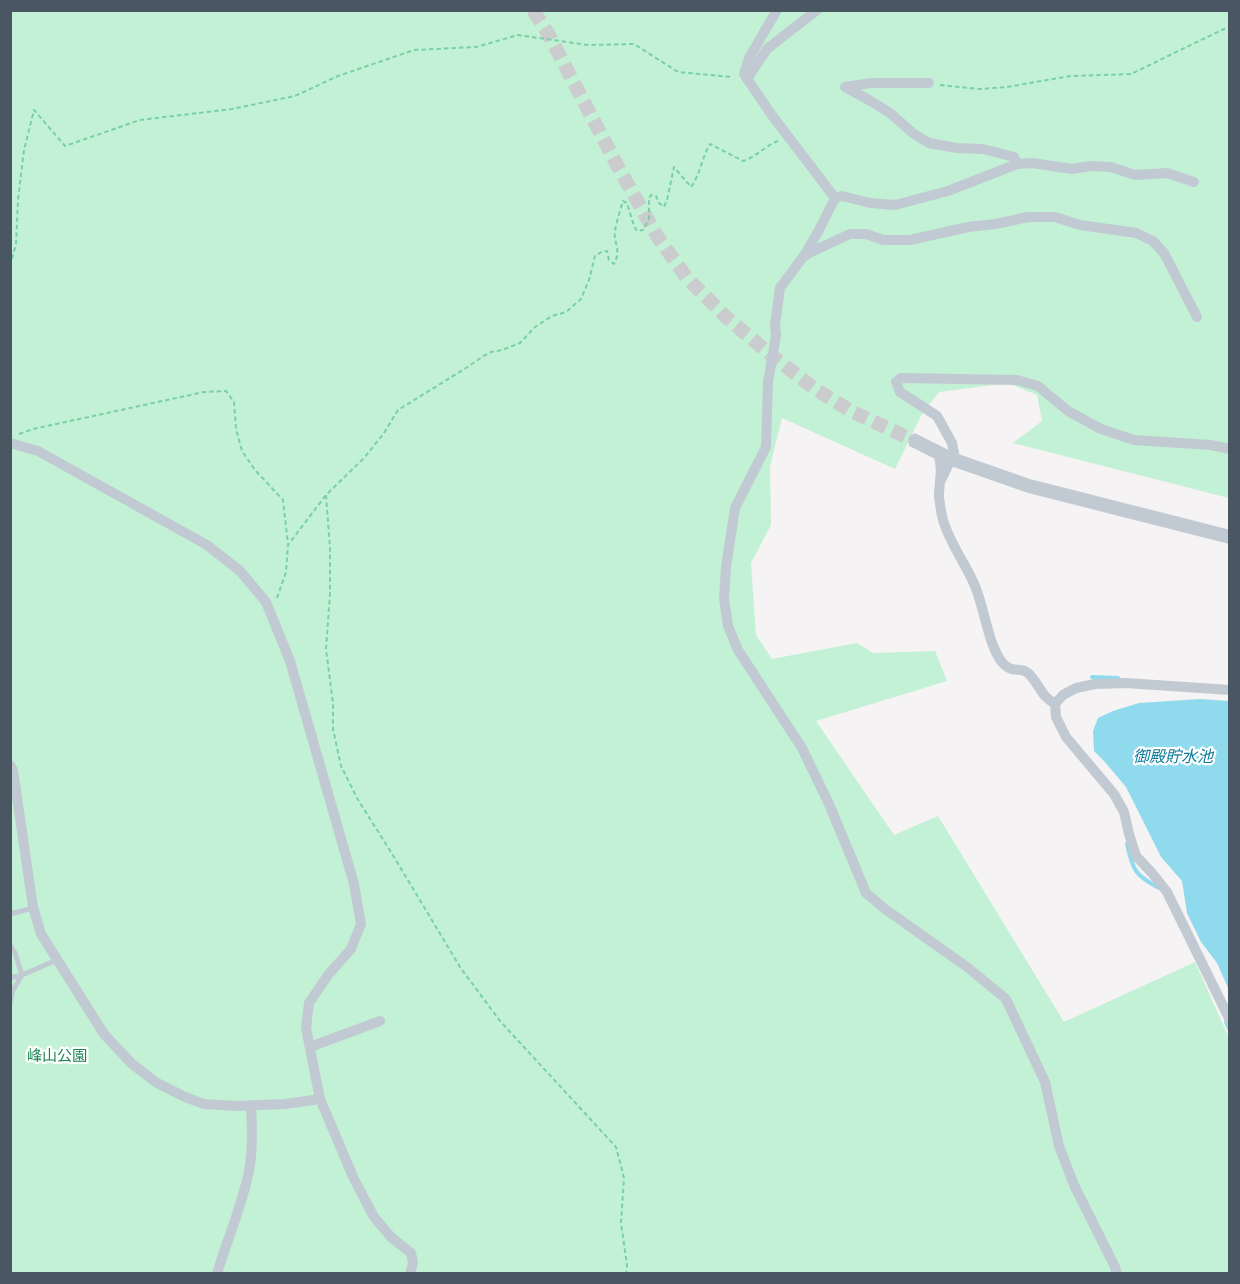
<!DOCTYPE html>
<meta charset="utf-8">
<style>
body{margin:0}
#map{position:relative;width:1240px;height:1284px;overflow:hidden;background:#f5f3f3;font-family:"Fira Sans",sans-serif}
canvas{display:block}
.frame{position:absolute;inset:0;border:12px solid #4a5661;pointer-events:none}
</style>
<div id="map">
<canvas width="1240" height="1284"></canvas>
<div class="frame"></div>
</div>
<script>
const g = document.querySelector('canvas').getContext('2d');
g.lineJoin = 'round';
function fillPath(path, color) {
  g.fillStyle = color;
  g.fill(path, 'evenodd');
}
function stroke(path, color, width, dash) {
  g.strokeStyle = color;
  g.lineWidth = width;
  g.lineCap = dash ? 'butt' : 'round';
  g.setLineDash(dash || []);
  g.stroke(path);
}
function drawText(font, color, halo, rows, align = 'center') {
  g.font = font + ' "Fira Sans","Noto Sans JP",sans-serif';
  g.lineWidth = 4.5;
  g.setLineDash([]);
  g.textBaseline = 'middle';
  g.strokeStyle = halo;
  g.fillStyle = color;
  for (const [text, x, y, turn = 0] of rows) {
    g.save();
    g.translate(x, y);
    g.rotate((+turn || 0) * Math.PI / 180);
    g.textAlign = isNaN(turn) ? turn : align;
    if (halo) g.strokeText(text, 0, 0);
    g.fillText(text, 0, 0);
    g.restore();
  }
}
fillPath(new Path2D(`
 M10,11H1229V498L1013,443L1042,421L1037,395L1008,383L939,392L921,416L895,469L782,418L770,466L771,525L751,563L756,635L772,659L857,643L873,653L935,651L947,681L816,721L894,835L938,816L1064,1022L1195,962L1229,1038V1273H11Z`), '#c3f1d5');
fillPath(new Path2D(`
 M1200,699L1229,701V990L1217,963L1201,942L1187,913L1182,881L1161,857L1126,787L1104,761L1094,751L1093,731L1098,718L1113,711L1139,703Z`), '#90daee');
stroke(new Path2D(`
 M1092,677L1118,678
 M1127,844C1133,871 1135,875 1159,888
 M1226,1022L1230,1031`), '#90daee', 4);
stroke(new Path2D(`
 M533,10L549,35L617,165L657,236L687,278L727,318L771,355L815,389L851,411L915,441`), '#caccce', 14, [14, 7]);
stroke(new Path2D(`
 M940,85L980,89L1007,87L1070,76L1131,74L1230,26
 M10,266L16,244L18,200L24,150L34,110L65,146L140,120L232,109L295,96L338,76L414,50L476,47L518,35L588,45L634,44L678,72L732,77
 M19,434L33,429L204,392L226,391L234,402L236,429L242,451L255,470L283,500L288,544
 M326,495L330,548V594L326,649L333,703V729L341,766L357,798L394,857L460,967L500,1021L616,1147L624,1178L621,1223L627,1265L626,1274
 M277,598L286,572L288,545L326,495L364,458L384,433L398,410L466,368L485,355L491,352L502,350L520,343L535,327L552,316L566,312L581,299L589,280L595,256L603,251H607L609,260L614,264C622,249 613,243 615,230C617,221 620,210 623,201L627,203L634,226L637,231L643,230L649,219V198L651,195L656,196L659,203L664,207L667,200L674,167L691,187C700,175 702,157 710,144L743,161C756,157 765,146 778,141`), '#7ad0a6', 2, [4.5, 3]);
stroke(new Path2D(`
 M10,914L29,909L33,907
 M10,945L15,953L22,975L13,990L10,1003
 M10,978L22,975L57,960`), '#c1cad2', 5);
stroke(new Path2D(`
 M777,10L749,58L744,74L771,114L835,198L842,196L870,203L895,205L948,191L1017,164L1032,163L1072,169L1091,166L1111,167L1135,175L1167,173L1194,182
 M747,79L767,49L817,10
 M929,83H871L845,87L869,100L890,113L914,134L929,143L957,148L983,149L1014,157L1017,164
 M804,256L819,230L835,198
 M10,443L38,451L207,545L240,571L266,602L290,661L354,884L361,924L351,949L328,975L309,1003L306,1028L320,1099L354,1179L374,1217L391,1237L411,1253L413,1263L410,1274
 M937,451C944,468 939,480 939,497C940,504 941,513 943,520C950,544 966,564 975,586C984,607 988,643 1001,661C1012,675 1020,666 1028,673C1035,679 1039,689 1045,696C1048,699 1052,702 1055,704
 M954,453L952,443L937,416L900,392L896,382L901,378L1017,380L1038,386L1068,411L1101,429L1134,440L1211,445L1230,449
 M1230,690L1126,683L1095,684L1076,688L1063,695L1055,704L1056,717L1066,737L1114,794L1124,812L1129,834L1136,856L1152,873L1167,892L1230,1020
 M10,765L13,770L33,907L41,934L104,1034L132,1064L157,1083L185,1097L204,1104L237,1106L285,1104L320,1099
 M310,1047L380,1021
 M217,1274C227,1240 242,1206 249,1171C253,1149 252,1127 251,1105
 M1117,1274L1115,1267L1074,1185L1059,1146L1045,1082L1006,999L967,967L885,909L866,893L829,804L802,748L738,650L728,626L724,598L726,567L735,508L766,447L768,382L776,336L775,325L780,288L803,257L811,252L850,234H866L883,240H910L968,227L996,224L1028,217H1055L1080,225L1136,233L1153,241L1164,253L1197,317`), '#c1cad2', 10);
stroke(new Path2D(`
 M915,441L949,458L1029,486L1230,537`), '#c1cad2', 14);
stroke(new Path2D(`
 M941,480L954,453`), '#c1cad2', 10);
drawText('15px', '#17864f', '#fff', [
 ["峰山公園",57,1057]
]);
drawText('italic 16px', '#0c7c9b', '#fff', [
 ["御殿貯水池",1173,758]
]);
</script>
